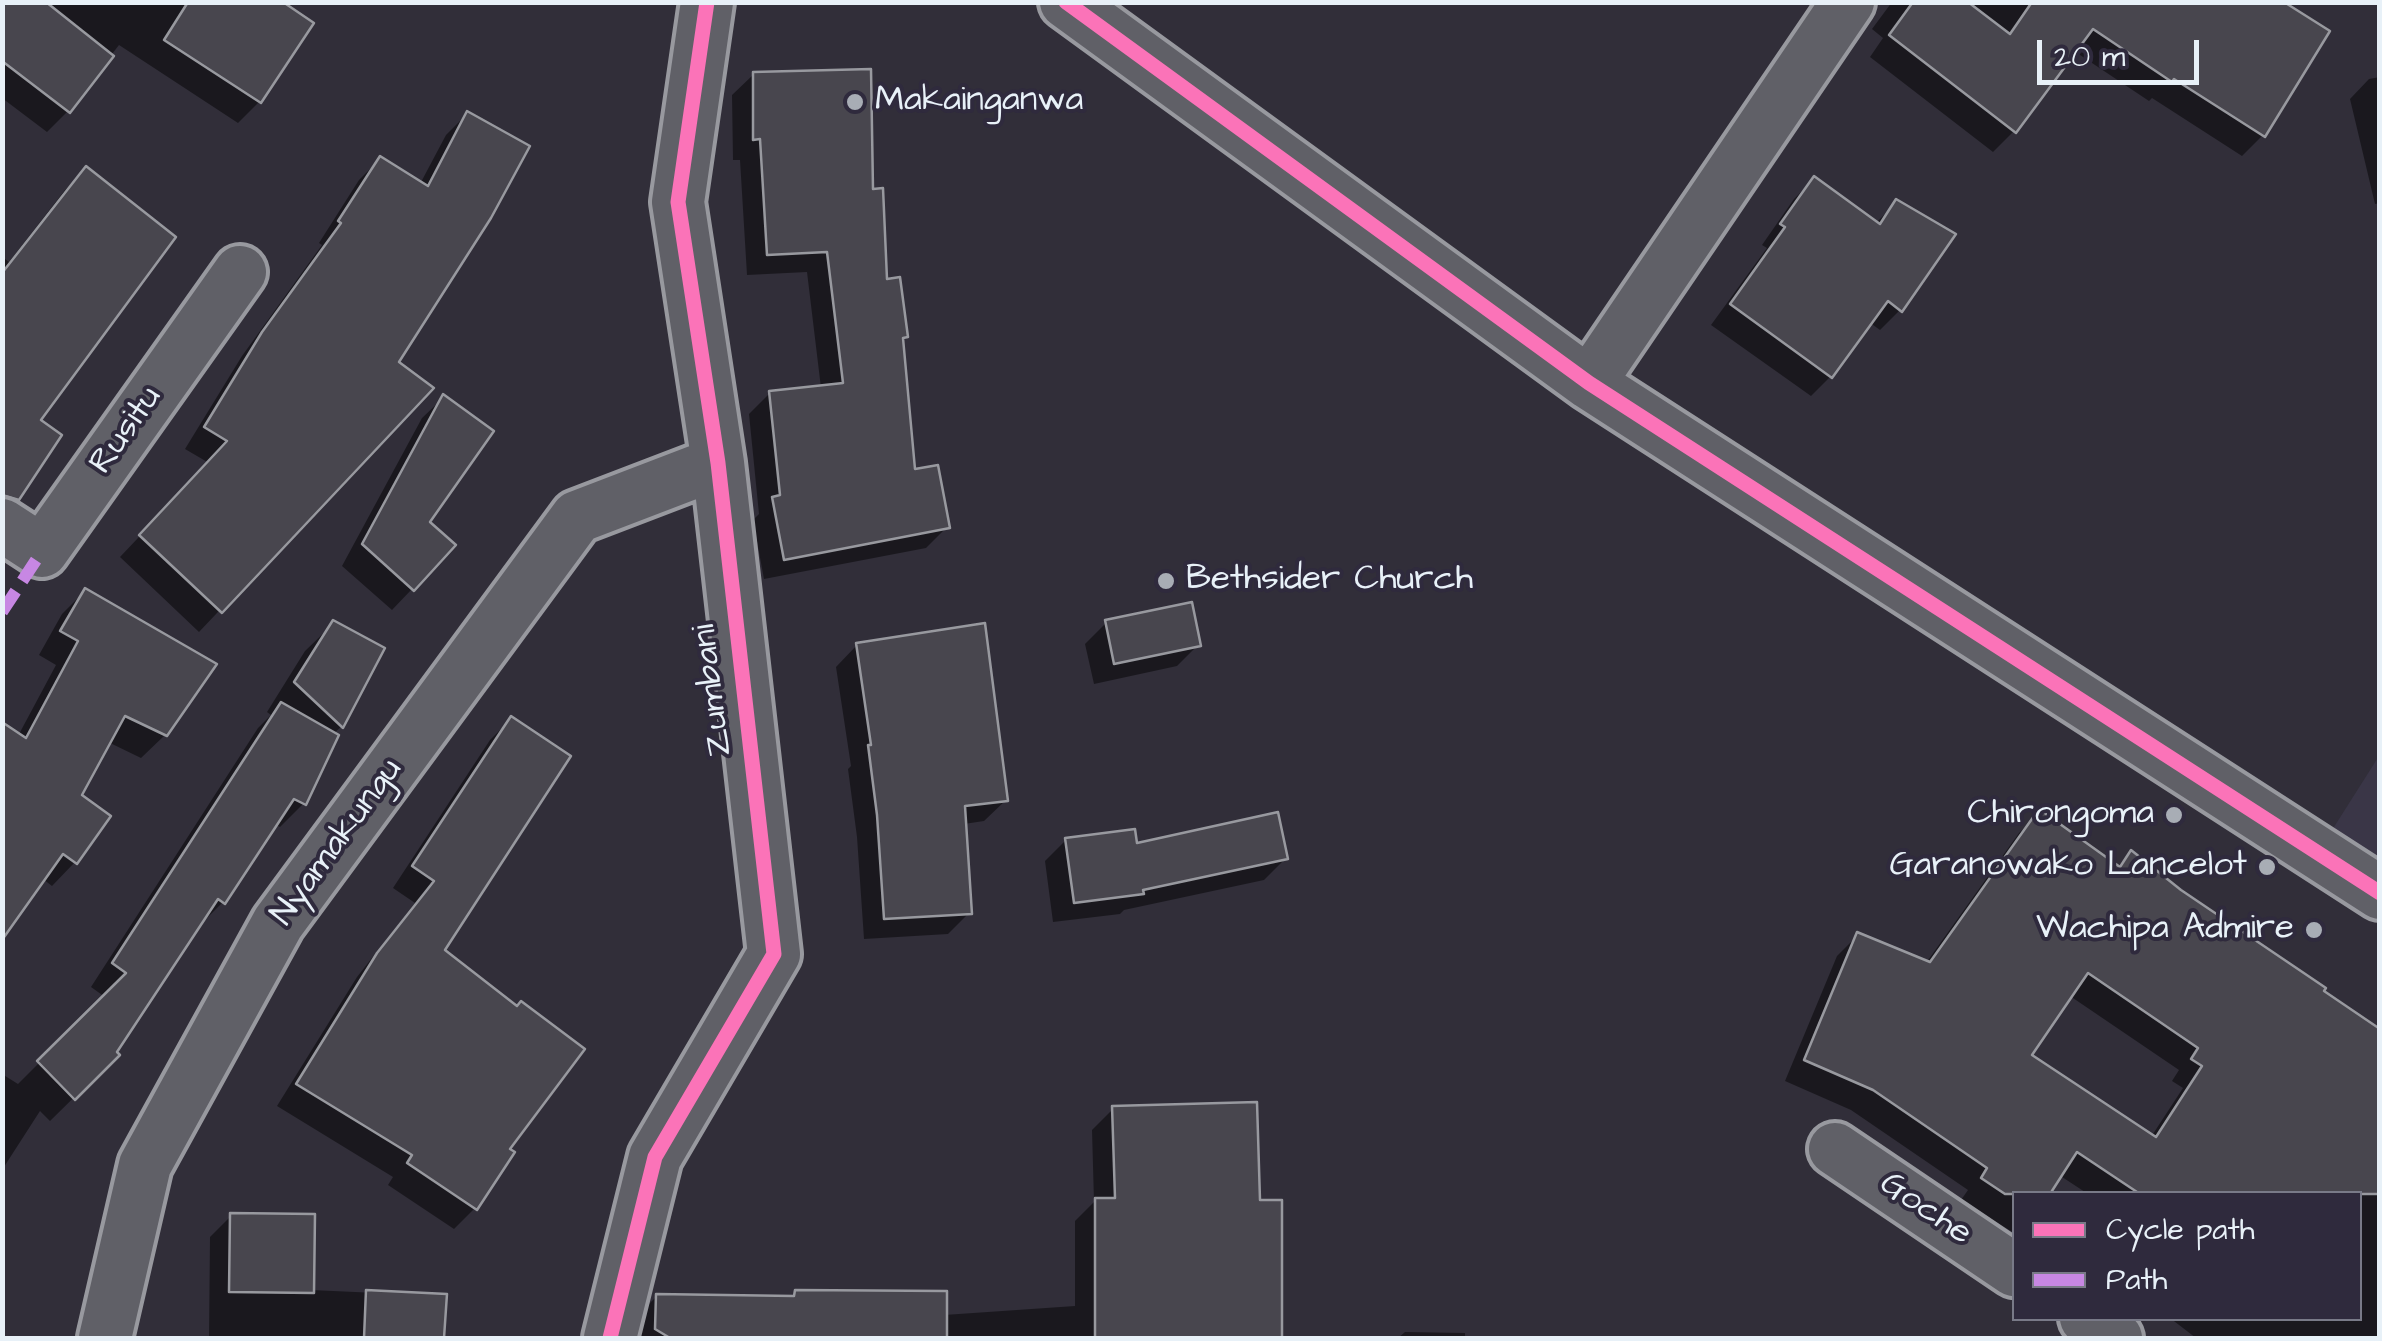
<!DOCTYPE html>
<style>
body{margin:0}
#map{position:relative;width:2382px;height:1341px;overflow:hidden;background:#312e39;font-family:"Architects Daughter",sans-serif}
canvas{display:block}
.frame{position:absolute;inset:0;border:5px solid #e8f1f8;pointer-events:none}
.legend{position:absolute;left:2012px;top:1191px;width:350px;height:130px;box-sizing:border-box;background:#2f2a3d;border:2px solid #797a88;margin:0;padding:12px 18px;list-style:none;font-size:30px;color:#e8f1f8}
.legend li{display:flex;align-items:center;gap:20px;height:50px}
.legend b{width:50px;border:2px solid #797a88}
.scale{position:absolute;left:2037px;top:40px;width:162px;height:45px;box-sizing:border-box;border:5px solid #e8f1f8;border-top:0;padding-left:12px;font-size:30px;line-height:35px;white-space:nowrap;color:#e8f1f8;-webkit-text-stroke:8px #2f2a3d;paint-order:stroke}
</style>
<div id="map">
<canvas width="2382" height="1341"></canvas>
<div class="frame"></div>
<ul class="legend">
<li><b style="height:12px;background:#fb73b8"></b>Cycle path</li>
<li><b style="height:12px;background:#c787e3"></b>Path</li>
</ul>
<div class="scale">20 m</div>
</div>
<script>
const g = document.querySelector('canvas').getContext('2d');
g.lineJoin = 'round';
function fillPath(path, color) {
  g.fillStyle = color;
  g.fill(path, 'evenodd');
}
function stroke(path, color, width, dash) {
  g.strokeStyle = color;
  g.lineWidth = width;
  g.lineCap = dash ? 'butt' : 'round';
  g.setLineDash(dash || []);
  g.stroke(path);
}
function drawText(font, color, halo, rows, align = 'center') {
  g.font = font + ' "Architects Daughter",sans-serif';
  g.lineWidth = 8;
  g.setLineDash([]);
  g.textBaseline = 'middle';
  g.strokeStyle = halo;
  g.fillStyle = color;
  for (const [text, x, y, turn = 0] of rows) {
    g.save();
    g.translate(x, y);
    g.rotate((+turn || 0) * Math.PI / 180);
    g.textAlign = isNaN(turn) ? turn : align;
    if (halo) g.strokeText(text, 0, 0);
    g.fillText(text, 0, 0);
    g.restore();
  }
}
fillPath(new Path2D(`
 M2379,756V914L2308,868Z`), '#3a3647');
fillPath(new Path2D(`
 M2,2H278L310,23L259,102L238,123L119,45L68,111L47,132L2,98Z
 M1892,2H2280L2263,135L2242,156L2152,98L2149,101L2074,51L2014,131L1993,152L1870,57L1883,38L1872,29Z
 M754,74L871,192L884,281L905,336L901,341L912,472L947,527L926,548L764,579L753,520L759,514L749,414L770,393L821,388L807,272L747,275L740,160H733L732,95Z
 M2380,77V203L2375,204L2350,99L2369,79Z
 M467,114L396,363L430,388L199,632L120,557L209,463L185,449L242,356L322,245L319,243L359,180L380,159L420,184L446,135Z
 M86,169L20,494L2,512V262L5,259L9,262L65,190Z
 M1814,179L1875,224L1896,203L1900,310L1880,330L1869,322L1831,376L1811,396L1711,325L1767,248L1762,245L1794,199Z
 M443,398L426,522L412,589L392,610L342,566L422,418Z
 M85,591L165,735L141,758L108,742L78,796L75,862L52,886L43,879L18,736L56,665L39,655L62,614Z
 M334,623L382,649L341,727L333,734L304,803L280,827L274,824L223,902L200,925L114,1052L117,1055L50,1121L40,1111L2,1170V1074L18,1084L105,997L91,987L258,728L271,715L267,712L305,651Z
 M1106,623L1198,645L1177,666L1094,684L1085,644Z
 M857,645L1006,800L984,821L964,824L969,913L948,934L864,939L857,837L848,769L851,766L836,667Z
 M511,719L442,950L507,1150L475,1208L454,1229L388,1185L393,1177L277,1106L357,977L415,903L393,888L490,740Z
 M2040,812L2117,868L2131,854L2180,892L2380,1032V1338H2196L2170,1318H2360V1194H2088L2059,1175L2014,1194V1233L1961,1200L1968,1190L1851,1110L1785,1081L1837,956L1858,935L1926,963L2019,833ZM2070,996L2179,1070L2172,1081L2183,1088L2151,1137L2028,1056Z
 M1066,840L1285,859L1264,880L1124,910L1120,914L1053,922L1045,861Z
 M1113,1109L1258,1202H1280V1338H636V1317L657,1296L790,1299L796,1293L944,1315L1075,1306V1221L1094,1202L1092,1130Z
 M231,1216L311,1290L444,1296L442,1338H209L210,1237Z
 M1405,1332L1465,1333V1338H1398Z`), '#0007');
const building = new Path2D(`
 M2,2H46L114,56L70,113L2,61Z
 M188,2H283L314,23L261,103L164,40Z
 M1913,2H1968L2010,34L2032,2H2284L2330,31L2265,137L2174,79L2172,82L2093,29L2016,133L1889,35Z
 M871,69L873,189L883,188L887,279L900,277L908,337L903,338L915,469L938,465L950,528L784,560L772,497L780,495L769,391L843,383L827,252L767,255L760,139L753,140V72Z
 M467,111L530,146L491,218L399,362L434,388L222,613L139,535L227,441L204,427L262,332L341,223L338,221L380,156L428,186Z
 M86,166L176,237L41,420L62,435L19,500L2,495V273Z
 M1814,176L1880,224L1896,199L1956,234L1902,312L1888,301L1832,378L1730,304L1785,227L1780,224Z
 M443,394L494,431L430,522L456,545L414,591L362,544Z
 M85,588L217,664L167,736L125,716L82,795L111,816L77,864L63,854L2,940V722L26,738L78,641L60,631Z
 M1192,602L1201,646L1114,664L1105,620Z
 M333,620L385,648L343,728L294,682Z
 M985,623L1008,801L965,806L972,914L884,919L877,815L868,745H871L856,643Z
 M281,702L339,735L306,805L294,799L225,904L218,899L117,1052L120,1055L75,1100L37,1061L126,973L112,963Z
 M511,716L571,756L445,950L517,1006L521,1001L585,1049L510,1149L515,1152L477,1210L407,1163L412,1155L296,1084L377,953L434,881L412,866Z
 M2039,809L2120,867L2131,850L2181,890L2326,988L2324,991L2380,1029V1194H2140L2077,1152L2050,1194H2005L1981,1178L1987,1168L1873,1090L1804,1060L1857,932L1930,962ZM2088,973L2198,1048L2191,1059L2202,1066L2156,1137L2032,1055Z
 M1278,812L1288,859L1143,890L1144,894L1074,903L1065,838L1135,829L1137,843Z
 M1257,1102L1260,1200H1282V1338H1095V1198H1115L1112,1106Z
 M230,1213L315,1214L314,1293L229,1292Z
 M366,1290L447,1294L444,1338H364Z
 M795,1290L947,1291V1338H670L655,1329L656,1294L794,1296Z`);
fillPath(building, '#48464e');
stroke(building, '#98999f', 2.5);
const street = new Path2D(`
 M1066,2L1589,383L2380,893
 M1589,383L1848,2
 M2,525L42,551L240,272
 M1835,1149L2014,1270
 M2086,1318L2116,1338
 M105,1338L145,1165L278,923L577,517L718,463
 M610,1338L655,1157L774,954L718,463L678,202L707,2`);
stroke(street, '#98999f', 60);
stroke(street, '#606067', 52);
stroke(new Path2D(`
 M2,612L42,551`), '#c787e3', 12, [25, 12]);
stroke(new Path2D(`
 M1066,2L1589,383L2380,893
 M610,1338L655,1157L774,954L718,463L678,202L707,2`), '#fb73b8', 15);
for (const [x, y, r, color] of [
 [855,102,10,"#a8adb5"],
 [1166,581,10,"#a8adb5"],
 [2174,815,10,"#a8adb5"],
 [2267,867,10,"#a8adb5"],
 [2314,930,10,"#a8adb5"]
]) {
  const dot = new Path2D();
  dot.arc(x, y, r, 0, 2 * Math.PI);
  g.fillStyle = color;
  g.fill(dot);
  stroke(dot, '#2f2a3d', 4);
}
drawText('35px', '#e8f1f8', '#2f2a3d', [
 ["Makainganwa",875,102,"left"],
 ["Bethsider Church",1186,581,"left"],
 ["Chirongoma",2154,815],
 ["Garanowako Lancelot",2247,867],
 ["Wachipa Admire",2294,930]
], 'right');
drawText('35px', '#e8f1f8', '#2f2a3d', [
 ["Rusitu",127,431,-55],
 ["Zumbani",714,690,-97],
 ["Nyamakungu",338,843,-54],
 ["Goche",1925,1210,34]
]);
</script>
